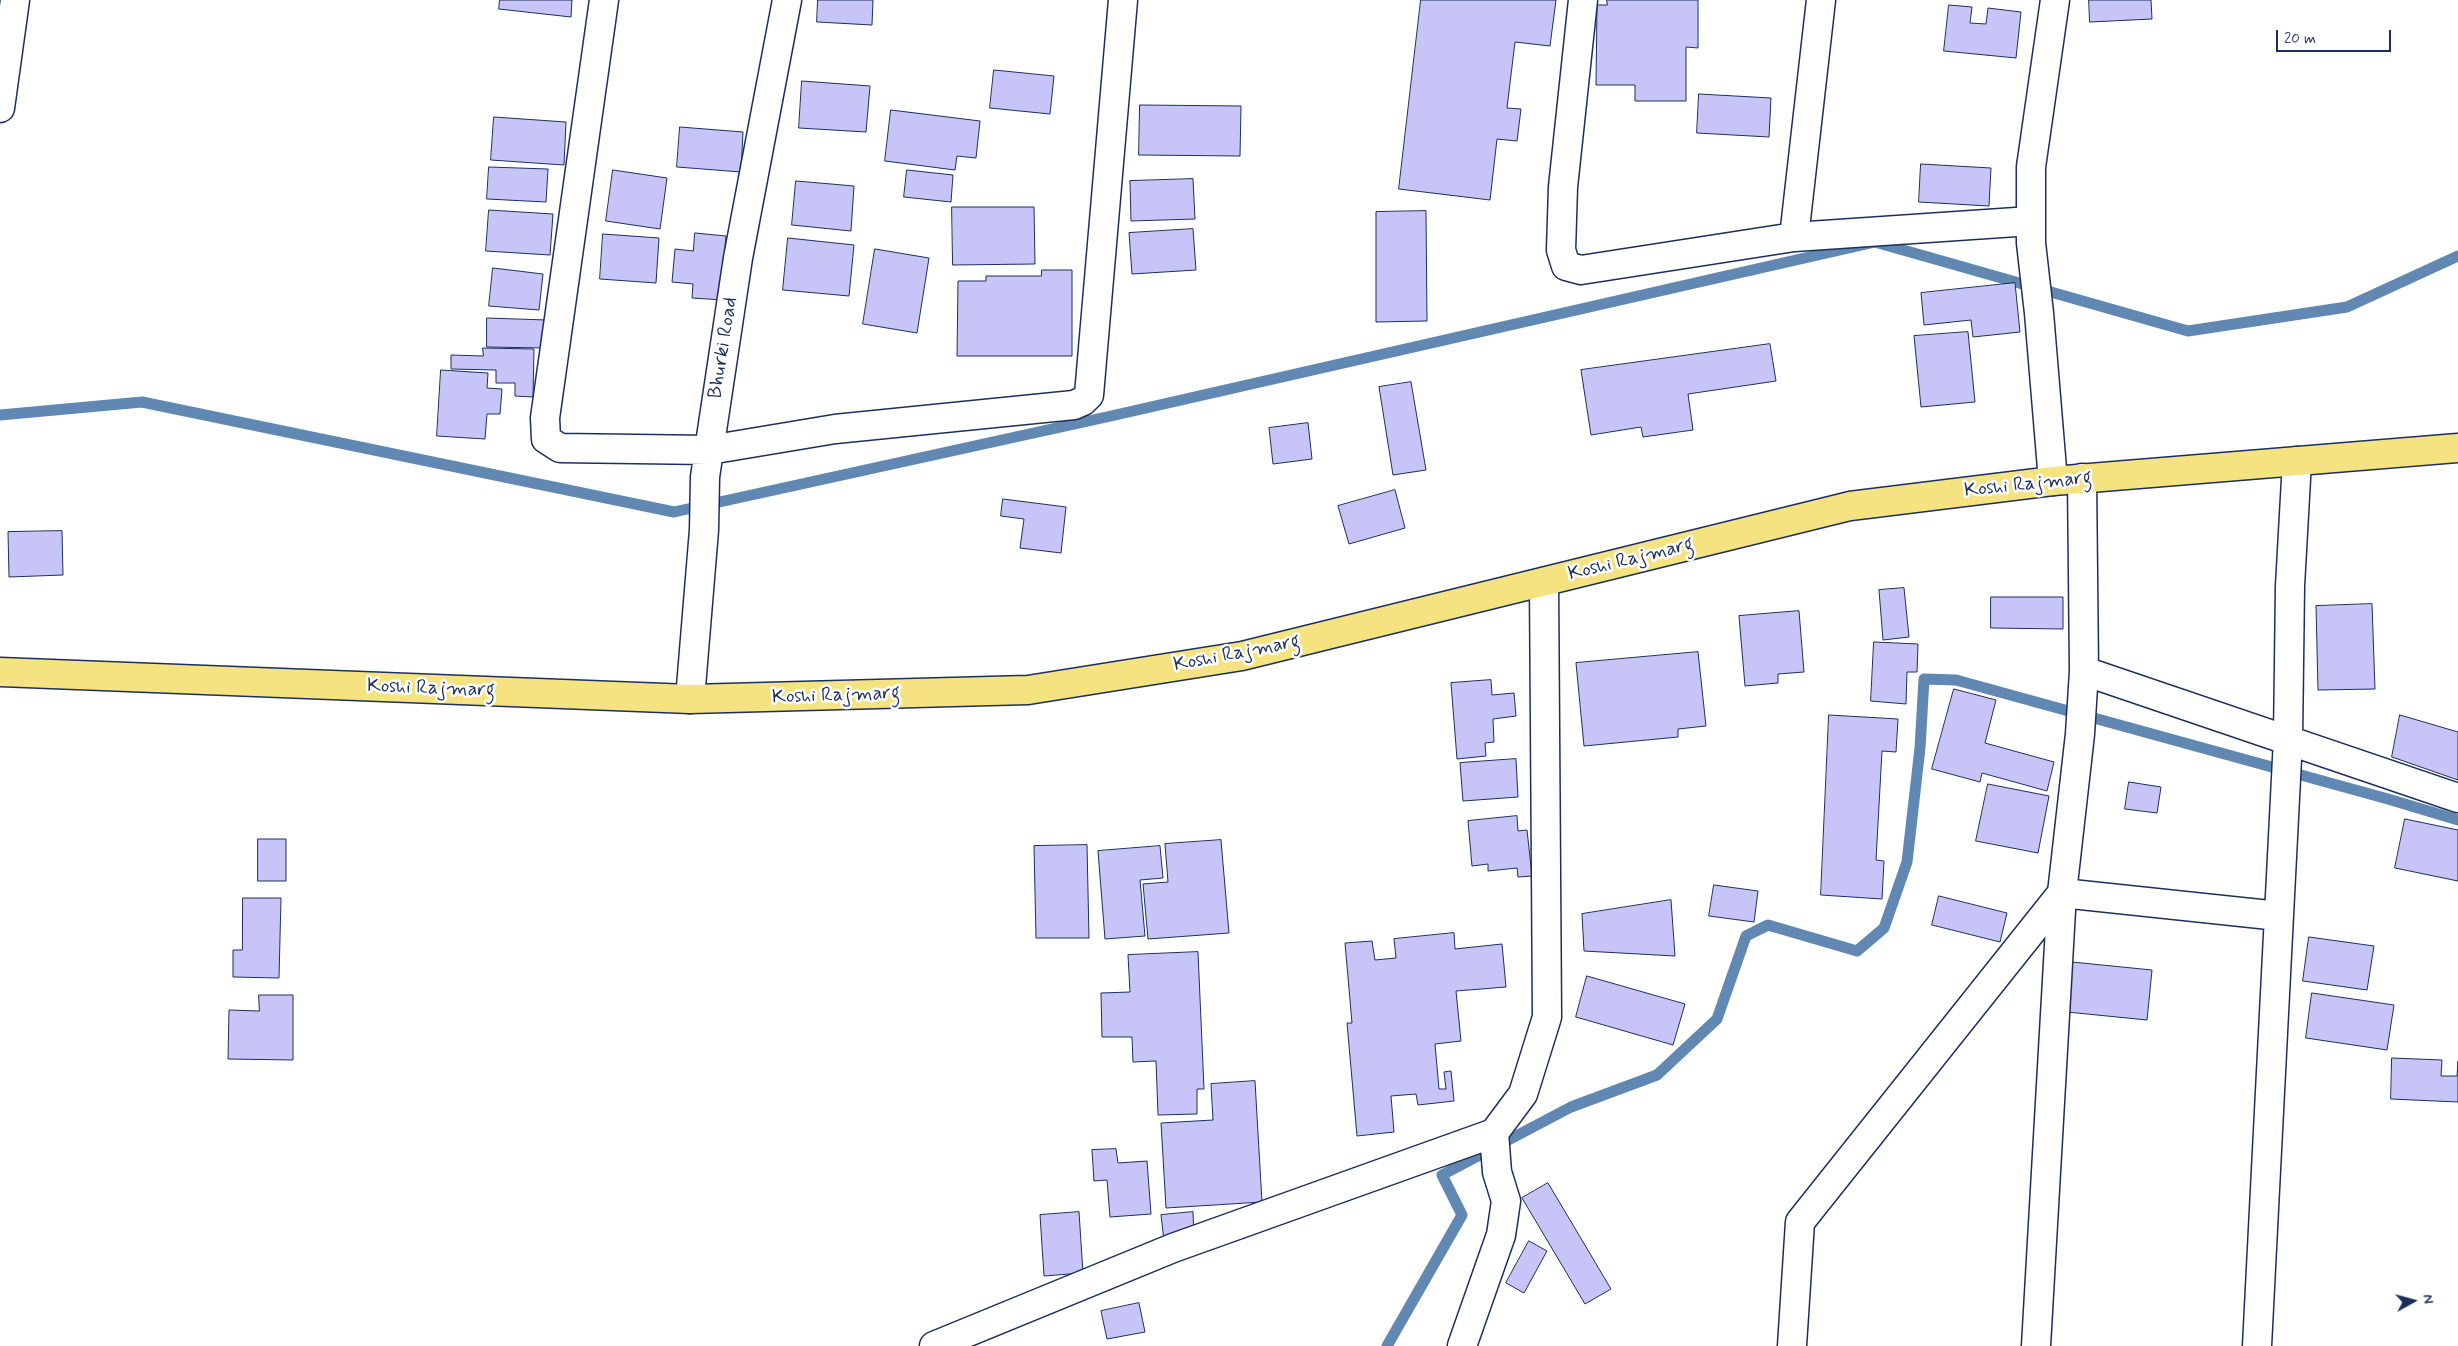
<!DOCTYPE html>
<style>
body{margin:0}
#map{position:relative;width:2458px;height:1346px;overflow:hidden;background:#fff;font-family:Mynerve,sans-serif}
canvas{display:block}
.north{position:absolute;left:2388px;top:1276px;width:50px;height:50px;-webkit-text-stroke:4px #fff;paint-order:stroke;rotate:83deg;font-size:14px;font-weight:700;line-height:20px;text-align:center;color:#1b2f5e}
.north::after{content:'';display:block;margin:auto;width:18px;height:22px;background:#1b2f5e;clip-path:polygon(50% 0,100% 100%,50% 72%,0 100%)}
.scale{position:absolute;left:2276px;top:30px;width:115px;height:22px;box-sizing:border-box;border:2px solid #1b2f5e;border-top:0;padding-left:6px;font-size:15px;line-height:18px;white-space:nowrap;color:#1b2f5e;-webkit-text-stroke:4px #fff;paint-order:stroke}
</style>
<div id="map">
<canvas width="2458" height="1346"></canvas>
<div class="north">N</div>
<div class="scale">20 m</div>
</div>
<script>
const g = document.querySelector('canvas').getContext('2d');
g.lineJoin = 'round';
function stroke(path, color, width, dash) {
  g.strokeStyle = color;
  g.lineWidth = width;
  g.lineCap = dash ? 'butt' : 'round';
  g.setLineDash(dash || []);
  g.stroke(path);
}
function fillPath(path, color) {
  g.fillStyle = color;
  g.fill(path, 'evenodd');
}
function drawText(font, color, halo, rows, align = 'center') {
  g.font = font + ' Mynerve,sans-serif';
  g.lineWidth = 5;
  g.setLineDash([]);
  g.textBaseline = 'middle';
  g.strokeStyle = halo;
  g.fillStyle = color;
  for (const [text, x, y, turn = 0] of rows) {
    g.save();
    g.translate(x, y);
    g.rotate((+turn || 0) * Math.PI / 180);
    g.textAlign = isNaN(turn) ? turn : align;
    if (halo) g.strokeText(text, 0, 0);
    g.fillText(text, 0, 0);
    g.restore();
  }
}
stroke(new Path2D(`
 M0,415L142,402L674,512L1111,416L1875,242L2188,331L2347,307L2458,256
 M1387,1346L1462,1215L1442,1175L1571,1107L1657,1075L1717,1019L1746,936L1768,925L1857,951L1884,928L1907,862L1920,748L1924,679L1956,680L2388,799L2458,820`), '#6088b3', 11);
const building = new Path2D(`
 M500,0H572L571,17L499,9Z
 M818,0H873L872,25L817,22Z
 M1421,0H1556L1550,46L1515,42L1507,108L1521,109L1517,141L1497,139L1490,200L1399,189Z
 M1607,0H1698V48L1686,47V101H1635V85H1596L1597,5H1607Z
 M2089,0H2151L2152,19L2090,22Z
 M1949,5L1972,7L1970,23L1986,24L1988,8L2021,12L2016,58L1944,51Z
 M994,70L1054,76L1050,114L990,108Z
 M802,81L870,86L866,132L799,128Z
 M1699,94L1771,98L1769,137L1697,133Z
 M1140,105L1241,106L1240,156L1139,155Z
 M891,110L980,121L976,158L957,156L955,170L885,161Z
 M494,117L566,122L564,165L491,160Z
 M680,127L743,132L741,172L677,167Z
 M1921,164L1991,168L1989,206L1919,202Z
 M489,167L548,169L546,202L487,199Z
 M613,170L667,178L660,229L606,221Z
 M907,170L953,175L951,202L904,197Z
 M1193,179L1195,219L1131,221L1130,181Z
 M796,181L854,186L851,231L792,225Z
 M952,207H1034L1035,264L953,265Z
 M489,210L553,214L550,255L486,251Z
 M1426,211L1427,321L1376,322V212Z
 M1193,229L1196,270L1132,274L1129,233Z
 M695,233L726,236L722,279L723,300L692,298L693,284L672,282L675,249L693,251Z
 M603,234L659,238L656,283L600,279Z
 M788,238L854,245L849,296L783,290Z
 M875,249L929,258L917,333L863,324Z
 M493,268L543,274L539,310L489,306Z
 M1042,270H1072V356H957L958,281H986V276H1041Z
 M2015,283L2020,332L1973,337L1971,320L1924,325L1921,293Z
 M487,318L547,320V348L487,347Z
 M1968,332L1975,402L1921,407L1914,336Z
 M1770,344L1776,381L1688,394L1693,430L1643,437L1641,427L1591,435L1581,370Z
 M483,348L534,349L533,397L515,396V383H496V370L451,369V355L483,356Z
 M441,370L488,373L487,388L502,389L500,414H487L485,439L437,436Z
 M1411,382L1426,470L1393,475L1379,387Z
 M1308,423L1312,459L1273,464L1269,428Z
 M1395,490L1405,528L1349,544L1338,506Z
 M1003,499L1066,507L1061,553L1020,548L1024,519L1001,516Z
 M62,531L63,575L9,577L8,532Z
 M1904,588L1909,637L1883,640L1879,590Z
 M1991,597H2063V629L1991,628Z
 M2372,604L2375,689L2318,690L2316,606Z
 M1799,611L1804,672L1778,674V683L1745,686L1739,616Z
 M1874,642L1918,644L1917,672H1907L1906,704L1871,701Z
 M1698,652L1706,726L1678,729V737L1584,746L1576,663Z
 M1491,680L1492,695L1514,693L1516,716L1493,719L1494,742L1485,743L1486,756L1457,759L1451,683Z
 M1954,689L1996,700L1985,743L2054,762L2047,791L1982,773L1980,782L1932,769Z
 M1829,715L1898,719L1896,752L1882,751L1876,860L1884,861L1882,899L1821,895Z
 M2400,715L2458,732V780L2392,757Z
 M1516,759L1518,797L1463,801L1460,763Z
 M2129,782L2161,787L2157,813L2125,809Z
 M1988,784L2049,796L2038,853L1976,841Z
 M1517,816L1518,831L1527,830L1532,876L1518,877L1517,868L1488,871V864L1472,866L1468,821Z
 M2405,819L2458,830V881L2395,868Z
 M258,839H286V881H258Z
 M1221,840L1229,933L1148,939L1143,884L1168,882L1165,844Z
 M1087,845L1089,938H1036L1034,846Z
 M1160,846L1163,878L1140,880L1145,936L1105,939L1098,851Z
 M1714,885L1758,891L1754,922L1709,916Z
 M1939,896L2007,913L2000,942L1932,925Z
 M243,898H281L279,978L233,977V950H242Z
 M1671,900L1675,956L1584,951L1582,914Z
 M1454,933L1455,949L1502,944L1506,987L1456,991L1461,1041L1435,1044L1439,1089H1446L1444,1072L1451,1071L1454,1101L1418,1105L1416,1094L1391,1096L1394,1132L1357,1136L1347,1023H1352L1345,943L1372,941L1375,960L1396,958L1394,939Z
 M2309,937L2374,946L2367,990L2303,981Z
 M1198,952L1204,1089H1197V1114L1158,1115L1156,1061L1133,1062L1132,1037H1102L1101,993L1130,992L1128,955Z
 M2072,962L2152,970L2147,1020L2067,1012Z
 M1587,976L1685,1004L1673,1045L1576,1017Z
 M2312,993L2394,1005L2387,1050L2306,1038Z
 M259,995H293V1060L228,1059L229,1010L259,1011Z
 M2392,1058L2442,1060L2441,1076H2457L2458,1061V1102L2391,1099Z
 M1255,1081L1262,1202L1166,1208L1161,1123L1213,1120L1211,1084Z
 M1116,1149L1118,1163L1147,1161L1151,1214L1110,1217L1107,1180L1094,1181L1092,1150Z
 M1548,1183L1611,1289L1585,1304L1522,1198Z
 M1079,1212L1083,1273L1044,1276L1040,1215Z
 M1193,1212L1194,1238L1164,1241L1161,1215Z
 M1529,1241L1547,1251L1524,1293L1506,1283Z
 M1139,1303L1145,1332L1107,1339L1101,1311Z`);
fillPath(building, '#c7c5f7');
stroke(building, '#1b2f5e', 1);
const minor = new Path2D(`
 M604,0L545,418L546,439L560,448L709,450L835,429L1074,405L1083,401L1089,395L1123,0
 M1583,0L1563,187L1561,250L1566,266L1581,270L1794,237L2031,221
 M0,108L15,0
 M1794,237L1821,0
 M2053,481L2039,313L2031,243V167L2055,0
 M2084,671L2458,798
 M690,699L704,530L705,477L738,258L787,0
 M934,1346L1173,1248L1494,1133L1523,1094L1547,1017L1544,582
 M1462,1346L1501,1235L1506,1201L1497,1172L1494,1133
 M1792,1346L1800,1222L2062,893L2080,734L2084,671L2082,478
 M2036,1346L2062,893L2279,916
 M2257,1346L2288,739L2290,586L2297,461`);
const major = new Path2D(`
 M0,672L690,699L1028,690L1242,656L1850,506L2053,481L2458,448`);
stroke(minor, '#1b2f5e', 31);
stroke(major, '#1b2f5e', 31);
stroke(minor, '#fff', 28);
stroke(major, '#f5e382', 28);
drawText('20px', '#1b2f5e', '#fff', [
 ["Bhurki Road",724,348,-81],
 ["Koshi Rajmarg",2028,485,-6],
 ["Koshi Rajmarg",1631,560,-14],
 ["Koshi Rajmarg",1237,654,-11],
 ["Koshi Rajmarg",431,689,2],
 ["Koshi Rajmarg",836,696,-2]
]);
</script>
